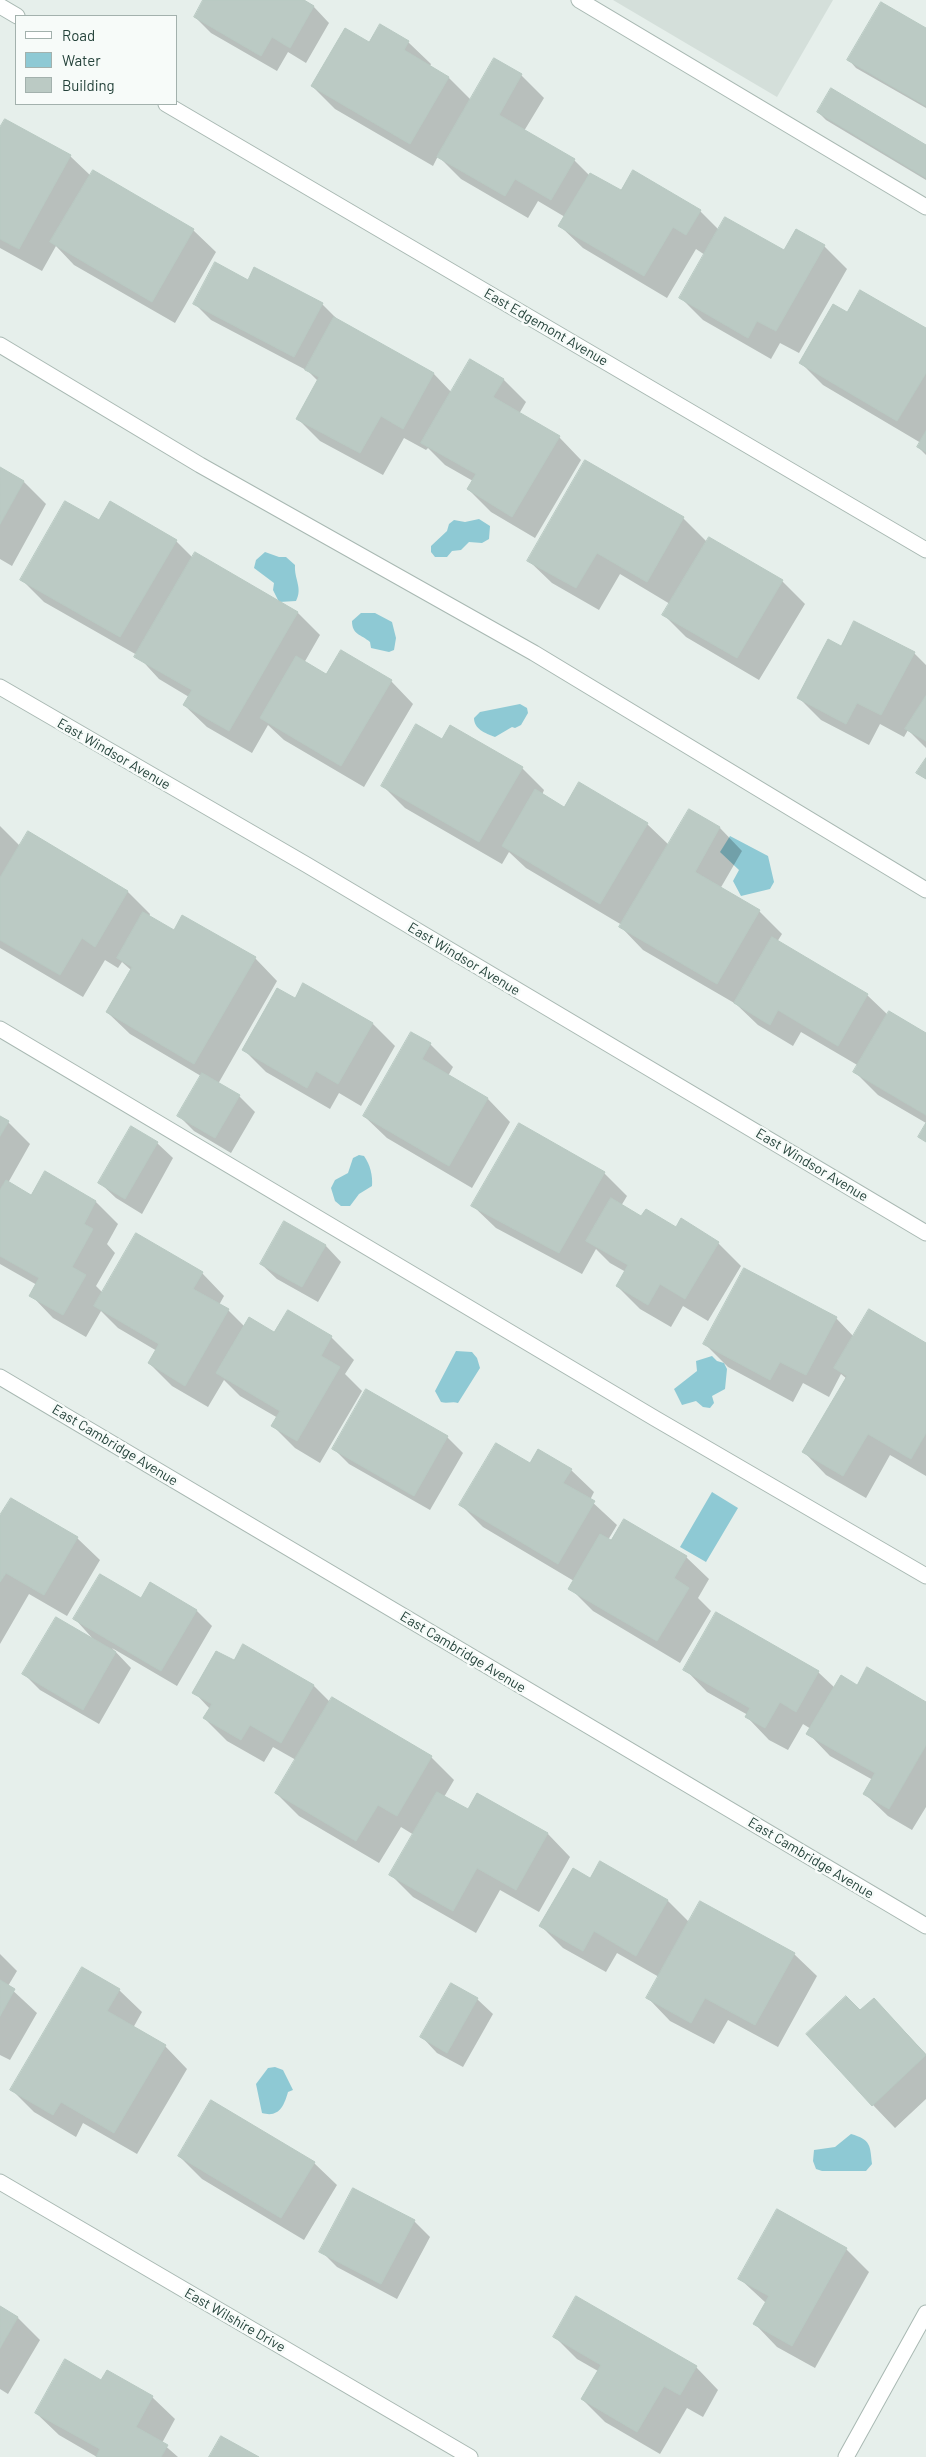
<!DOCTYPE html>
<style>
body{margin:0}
#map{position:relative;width:926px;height:2457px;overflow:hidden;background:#e6efeb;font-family:Barlow,sans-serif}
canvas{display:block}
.legend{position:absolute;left:15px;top:15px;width:162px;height:90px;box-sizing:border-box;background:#f7fbf9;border:1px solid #a3b1ad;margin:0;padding:6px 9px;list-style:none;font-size:15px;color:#24423a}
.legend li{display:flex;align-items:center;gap:10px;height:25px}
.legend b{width:25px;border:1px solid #a3b1ad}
</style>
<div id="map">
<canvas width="926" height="2457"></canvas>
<ul class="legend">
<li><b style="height:6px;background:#fff"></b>Road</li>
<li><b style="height:14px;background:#8ec9d4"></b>Water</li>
<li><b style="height:14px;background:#bbcac4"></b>Building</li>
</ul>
</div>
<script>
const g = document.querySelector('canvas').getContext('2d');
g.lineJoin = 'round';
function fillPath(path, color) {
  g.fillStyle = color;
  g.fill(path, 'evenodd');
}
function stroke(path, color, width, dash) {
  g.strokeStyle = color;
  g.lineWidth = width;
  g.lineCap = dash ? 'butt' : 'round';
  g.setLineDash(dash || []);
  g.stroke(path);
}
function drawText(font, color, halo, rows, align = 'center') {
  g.font = font + ' Barlow,sans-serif';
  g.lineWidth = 5;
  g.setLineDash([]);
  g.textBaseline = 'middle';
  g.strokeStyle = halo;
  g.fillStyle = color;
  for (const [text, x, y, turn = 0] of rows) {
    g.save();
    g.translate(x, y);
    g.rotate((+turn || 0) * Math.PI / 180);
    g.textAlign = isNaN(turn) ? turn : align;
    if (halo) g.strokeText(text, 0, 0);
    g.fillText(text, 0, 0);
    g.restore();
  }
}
fillPath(new Path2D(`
 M613,0H833L777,97Z`), '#d4dfda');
fillPath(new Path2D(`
 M479,519L490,526L489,539L482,543L469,542L461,550L452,551L447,557H435L431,552V546L447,531L449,524L454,520L465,522Z
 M265,552L279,557H286L295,565C294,579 303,588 296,601L279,602L273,590L274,583L254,568L256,560Z
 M361,613H375L392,622L396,638L394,650L389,652L371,648L370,642C361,634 352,635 352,621Z
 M520,704L527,708L528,713L521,725L515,728L512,727L495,737C485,733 474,729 474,718L480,712Z
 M730,836L768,856L774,882L770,889L741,896L733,881L739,870L720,852Z
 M359,1155L364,1156C370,1164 373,1176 372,1186L359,1194L350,1206H341L335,1201L331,1188L335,1180L348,1173L353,1158Z
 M456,1351L472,1352L477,1358L480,1368L458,1403C453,1401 447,1404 441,1402L435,1391Z
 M712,1356L717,1361L724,1363L727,1369L725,1389L712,1396L714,1403L710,1408L703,1407L696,1401L682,1405L674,1389L697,1371L696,1361Z
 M712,1492L738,1508L706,1562L680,1547Z
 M275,2067L283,2070L293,2090L288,2092C284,2106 279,2118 262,2113L256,2084L268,2068Z
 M851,2134C871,2140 870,2145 872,2164L866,2171H822L816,2169L813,2161L814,2150L835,2147Z`), '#8ec9d4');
fillPath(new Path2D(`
 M205,0H302L314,7L329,23L306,63L288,52L277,71L211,33L195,17Z
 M926,30V108L856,68L849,60Z
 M408,42L431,64L430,66L449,78L471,100L495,60L521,75L544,98L524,131L574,160L590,176L621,192L700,211L719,230L784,252L797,230L824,246L847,269L799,353L780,343L771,359L703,320L681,298L705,255L696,249L667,298L583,248L560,226L565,217L538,201L528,218L461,179L438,156L433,166L335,109L312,86L370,44Z
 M818,112L926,146V180L826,120Z
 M0,130L70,156L91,176L193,230L216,252L175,323L74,265L56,246L42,271L0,248Z
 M248,281L322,304L338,320L434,374L452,393L471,361L504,380L526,402L519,414L559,437L581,460L535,538L491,512L468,489L473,481L445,465L428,448L426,450L404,438L383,475L320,441L297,418L318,381L308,371L211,320L195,304Z
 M848,313L926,330V455L918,447L921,443L823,385L801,363Z
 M0,469L24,482L46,504L12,566L0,559Z
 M683,518L707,542L782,581L805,604L759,680L686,637L664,615L670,604L620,574L599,610L552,583L529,561Z
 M99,522L176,541L193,558L298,613L320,635L304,663L327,676L391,681L413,704L364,787L284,740L268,725L252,753L207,727L184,705L189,697L159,679L137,655L44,602L21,579Z
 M841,647L914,653L926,665V748L908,730L904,737L880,724L869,745L821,720L799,698Z
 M443,740L522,768L544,790L542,795L565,809L647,824L669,845L689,811L720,828L742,851L720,889L759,911L782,934L777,942L867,995L888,1015L926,1034V1123L878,1095L855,1072L859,1066L801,1032L793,1046L758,1025L736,1004L643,950L621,927L622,925L526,868L509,852L502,864L405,808L382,785Z
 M0,826L20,846L128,892L150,914L149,917L174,931L255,958L277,981L218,1084L239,1096L255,1112L231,1153L194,1131L178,1115L201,1076L130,1034L107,1012L131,970L122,962L118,968L105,960L83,997L0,948Z
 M295,1000L373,1024L395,1046L361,1106L339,1093L330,1109L266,1072L244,1050Z
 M430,1044L453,1067L448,1076L488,1099L510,1122L472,1188L387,1138L364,1116Z
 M0,1117L8,1122L30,1144L8,1183L31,1197L96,1202L118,1224L107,1244L115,1253L96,1286L103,1293L202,1273L224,1296L219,1305L228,1310L245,1327L275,1334L288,1311L331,1337L354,1360L345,1374L362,1391L320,1463L295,1448L273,1426L278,1418L240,1396L224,1380L208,1407L172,1386L149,1363L157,1351L118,1328L101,1311L86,1337L53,1318L31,1295L37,1285L0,1264Z
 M157,1143L173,1158L142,1214L116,1198L100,1183Z
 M604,1173L627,1196L621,1206L641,1218L718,1243L741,1266L708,1321L683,1306L671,1327L640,1309L617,1286L626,1272L610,1263L596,1249L582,1274L496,1228L473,1206Z
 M285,1223L326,1246L341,1262L318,1302L277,1279L261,1264Z
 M836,1318L854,1337L926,1344V1476L890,1455L866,1498L826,1475L804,1452L847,1379L841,1374L829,1397L803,1383L793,1402L728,1367L705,1344Z
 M447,1437L463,1453L430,1510L349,1464L333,1448Z
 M530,1465L571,1470L594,1492L590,1500L617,1525L608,1540L686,1557L709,1579L698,1598L711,1611L680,1663L593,1611L570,1588L574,1581L483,1527L460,1504Z
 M0,1516L77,1538L100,1560L67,1616L29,1594L0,1644Z
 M141,1600L196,1610L212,1626L177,1686L112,1648L131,1668L99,1724L40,1690L24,1674L94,1640L75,1619Z
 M234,1662L314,1686L330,1702L332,1698L431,1757L454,1780L444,1797L469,1811L478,1794L548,1834L570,1857L539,1912L500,1890L476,1933L413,1897L391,1875L414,1835L401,1827L379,1863L299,1816L276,1793L296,1760L273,1747L264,1762L227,1741L204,1718L210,1709L194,1692Z
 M685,1669L818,1672L835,1688L858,1686L926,1703V1807L912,1830L888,1816L865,1794L873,1780L830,1756L808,1733L811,1729L803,1724L788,1750L769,1740L747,1717L748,1715L707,1692Z
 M601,1862L668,1901L689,1922L794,1954L817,1976L778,2047L728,2020L714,2044L670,2021L648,1998L659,1977L617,1953L606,1972L563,1948L541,1926L591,1879Z
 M0,1954L17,1971L8,1986L37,2013L10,2060L0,2055Z
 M119,1990L142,2012L133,2028L165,2046L187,2069L137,2154L83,2123L76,2137L34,2112L11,2089Z
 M477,1999L493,2014L463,2067L437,2053L422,2037Z
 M874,1999L926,2054V2099L895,2128L873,2105L860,2012Z
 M179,2156L314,2163L337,2185L304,2240L202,2179Z
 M778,2211L846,2249L869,2272L815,2368L777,2347L755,2324L766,2303L739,2278Z
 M414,2221L430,2237L397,2299L337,2267L321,2251Z
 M0,2307L18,2318L40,2340L8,2394L0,2389Z
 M554,2336L696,2367L718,2390L703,2417L687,2408L660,2454L605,2422L582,2399L598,2371L577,2359Z
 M102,2382L152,2397L175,2419L162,2443L178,2457H97L59,2435L36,2413Z`), '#0003');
const building = new Path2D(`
 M203,0H304L314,6L290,48L272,37L261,56L194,17Z
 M881,2L926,28V106L847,60Z
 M380,24L409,41L404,50L449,77L410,144L311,86L345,28L369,42Z
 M494,58L522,74L499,115L575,159L551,200L515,179L505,196L437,157Z
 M831,88L926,145V178L817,112Z
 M5,119L71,155L19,249L0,239V127Z
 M93,170L194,229L152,302L50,242Z
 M633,170L701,210L686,235L673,227L644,276L558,226L590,173L621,190Z
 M725,217L784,250L796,229L825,245L776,331L757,321L748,338L679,298Z
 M215,262L248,280L254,267L323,303L294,357L193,304Z
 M860,290L926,328V373L897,421L799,363L833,304L847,312Z
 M334,317L434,373L403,429L381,416L360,453L296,419L319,377L305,370Z
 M470,359L504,379L493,397L560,436L512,517L467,489L476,474L421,443Z
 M926,431V452L917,447Z
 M585,460L684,517L647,582L597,553L576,588L527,561Z
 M0,467L24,481L0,524Z
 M65,501L99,520L110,501L177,540L120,637L20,580Z
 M709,537L783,580L737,658L662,615Z
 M195,552L298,612L229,731L183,705L192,690L134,657Z
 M854,621L915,652L881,715L857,703L846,724L797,698L828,639L841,646Z
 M341,650L392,680L341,766L260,718L296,656L326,674Z
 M926,696V741L905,729Z
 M416,724L442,739L450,725L523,767L479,842L381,786Z
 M926,758V779L916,773Z
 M579,782L648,823L600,904L502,846L535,789L564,807Z
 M689,809L720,827L695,872L760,910L717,984L619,927Z
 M28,831L128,891L95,947L82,938L60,975L0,940V878Z
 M143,912L174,930L182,915L256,957L194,1064L106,1012L132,967L117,958Z
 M772,937L868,994L838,1046L778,1010L770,1025L734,1003Z
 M303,983L373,1023L338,1084L316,1071L307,1088L242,1050L277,988L295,998Z
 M889,1011L926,1033V1115L853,1072Z
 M411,1032L431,1043L422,1059L488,1098L449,1166L363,1116Z
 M202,1073L240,1095L215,1138L177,1116Z
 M0,1116L9,1121L0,1136Z
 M519,1123L605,1172L559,1253L471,1206Z
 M926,1123V1142L918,1137Z
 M131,1126L158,1142L125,1199L98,1183Z
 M45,1171L96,1201L84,1224L93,1229L72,1267L86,1275L63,1315L29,1296L39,1278L0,1256V1190L6,1180L31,1195Z
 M611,1198L641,1216L646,1209L676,1227L681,1218L719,1242L685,1299L660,1284L648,1305L616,1286L628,1265L586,1241Z
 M284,1221L326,1245L302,1287L260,1264Z
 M136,1233L203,1272L193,1289L229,1309L185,1386L148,1363L159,1344L94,1306Z
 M744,1268L837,1317L806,1375L780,1362L770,1380L703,1344Z
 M869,1309L926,1343V1433L911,1459L868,1434L843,1476L802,1452L847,1376L834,1368Z
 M288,1310L332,1336L321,1356L340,1367L297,1441L271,1426L280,1411L216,1373L249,1317L274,1332Z
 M366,1389L448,1436L414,1496L332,1449Z
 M496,1443L530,1463L538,1449L572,1469L563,1483L595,1501L558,1564L459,1505Z
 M11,1498L78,1537L44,1595L6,1573L0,1582V1515Z
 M624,1519L687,1556L674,1578L689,1588L657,1641L568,1589L600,1534L611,1540Z
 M100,1574L141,1598L150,1582L197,1610L161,1671L73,1619Z
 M716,1612L819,1671L796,1712L780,1702L765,1728L745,1717L750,1708L683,1670Z
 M56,1617L116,1652L83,1710L22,1674Z
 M243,1644L314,1685L281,1743L250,1725L241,1740L203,1718L212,1704L192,1693L216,1651L234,1660Z
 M867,1667L926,1702V1745L889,1809L863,1794L875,1773L806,1734L841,1675L857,1685Z
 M332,1697L432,1756L397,1816L378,1805L356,1841L275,1793Z
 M437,1792L468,1809L477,1793L548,1833L516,1890L477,1868L453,1911L389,1875Z
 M600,1861L668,1900L636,1956L594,1931L583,1951L539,1926L573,1868L590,1878Z
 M700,1901L795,1953L755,2025L705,1998L691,2023L646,1998Z
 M82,1967L120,1989L107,2011L166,2045L114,2133L61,2102L53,2115L10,2090Z
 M0,1980L15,1989L0,2016Z
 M451,1983L478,1998L447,2053L420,2037Z
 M846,1996L860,2010L874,1998L926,2055L872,2106L806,2034Z
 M211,2100L315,2162L281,2218L178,2156Z
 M353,2188L415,2220L381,2284L319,2252Z
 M777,2209L847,2248L792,2346L753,2324L769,2296L738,2279Z
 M576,2296L697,2366L680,2395L664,2386L637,2432L581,2399L601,2365L553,2337Z
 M0,2306L18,2317L0,2348Z
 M65,2359L101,2380L107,2370L153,2396L136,2427L168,2445L161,2457H96L100,2449L35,2413Z
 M221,2436L259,2457H209Z`);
fillPath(building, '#bbcac4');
stroke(building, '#b8c9c2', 1);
const minor = new Path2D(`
 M579,0L926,207
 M0,6L17,16
 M166,104L926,550
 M0,345L200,465L534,653L926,890
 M0,687L307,865L926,1233
 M0,1029L656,1419L926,1576
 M0,1377L926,1926
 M0,2182L470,2457
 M846,2457L926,2313`);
stroke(minor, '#a8b8b2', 17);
stroke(minor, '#fff', 15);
drawText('14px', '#24423a', '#f7fbf9', [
 ["East Edgemont Avenue",546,327,30],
 ["East Windsor Avenue",114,754,30],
 ["East Windsor Avenue",464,959,31],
 ["East Windsor Avenue",812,1165,31],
 ["East Cambridge Avenue",115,1445,31],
 ["East Cambridge Avenue",463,1652,31],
 ["East Cambridge Avenue",811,1858,31],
 ["East Wilshire Drive",235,2320,30]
]);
</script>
